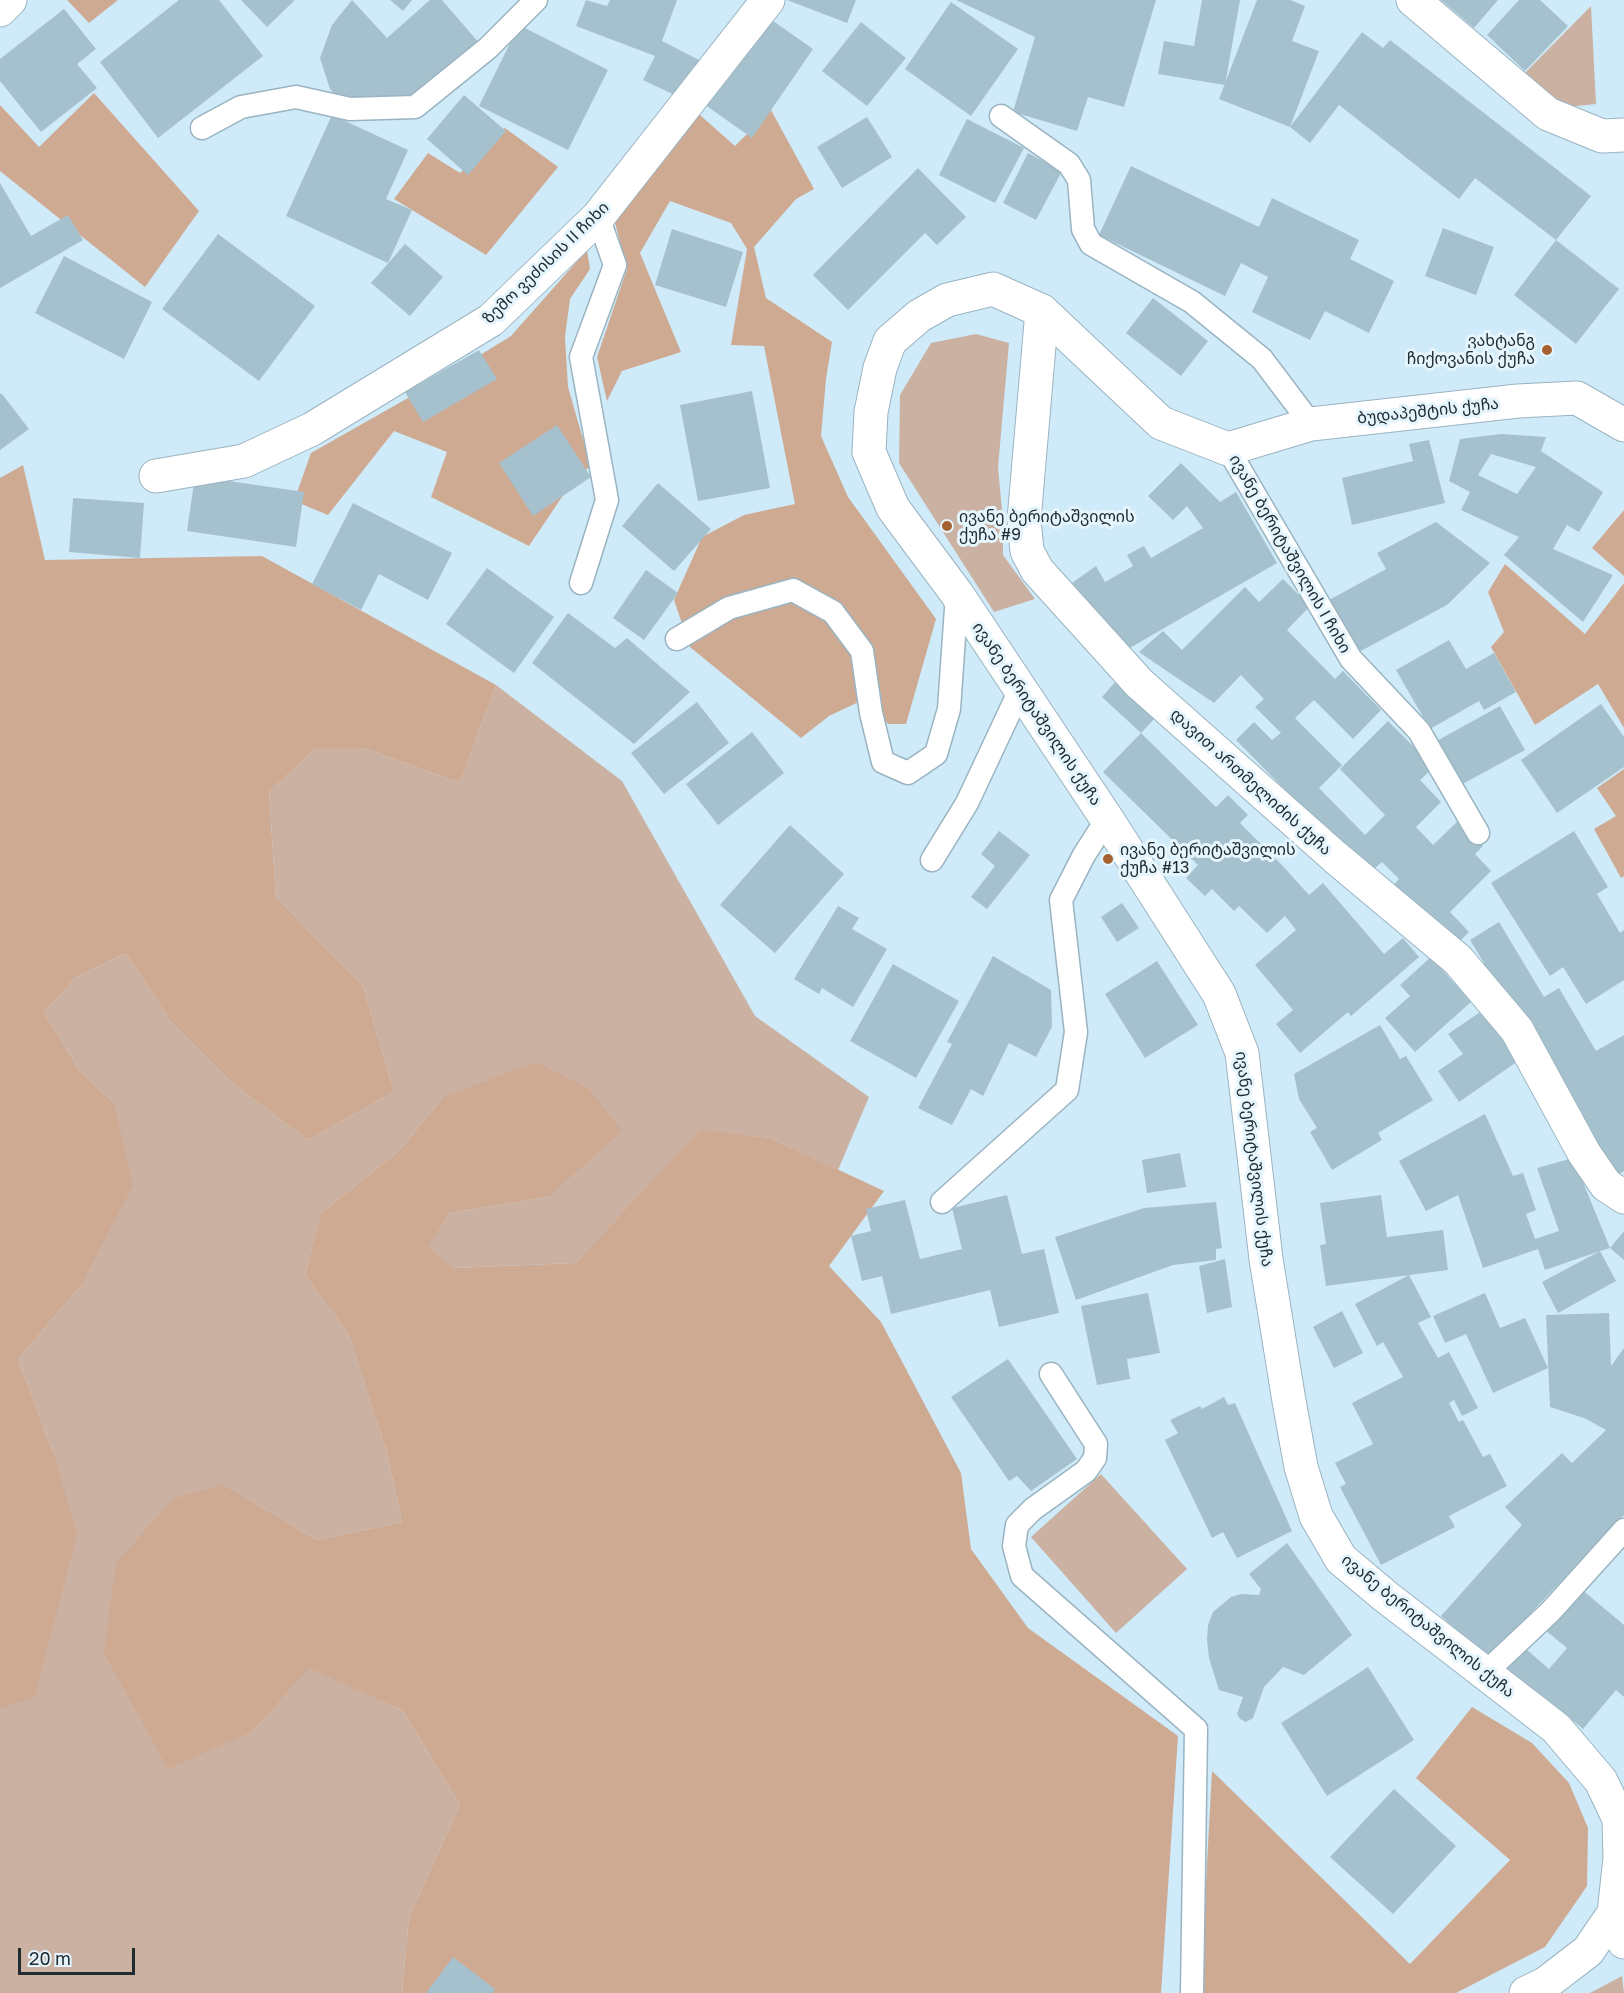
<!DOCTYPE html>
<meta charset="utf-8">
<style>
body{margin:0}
#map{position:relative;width:1624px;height:1993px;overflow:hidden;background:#cfeaf8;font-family:"Golos Text",sans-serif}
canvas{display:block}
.scale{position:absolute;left:18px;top:1948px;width:117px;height:27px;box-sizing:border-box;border:3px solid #212b30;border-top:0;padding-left:8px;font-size:18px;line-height:21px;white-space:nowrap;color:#212b30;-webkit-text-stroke:4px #e5f5fe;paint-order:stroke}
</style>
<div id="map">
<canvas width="1624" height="1993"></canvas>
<div class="scale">20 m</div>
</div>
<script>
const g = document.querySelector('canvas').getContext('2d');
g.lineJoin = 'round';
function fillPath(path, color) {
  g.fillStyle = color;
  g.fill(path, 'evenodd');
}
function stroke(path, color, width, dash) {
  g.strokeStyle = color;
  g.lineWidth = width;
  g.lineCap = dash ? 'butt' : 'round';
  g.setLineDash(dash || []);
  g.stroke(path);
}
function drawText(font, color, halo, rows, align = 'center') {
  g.font = font + ' "Golos Text","Noto Sans Georgian",sans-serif';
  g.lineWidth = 6;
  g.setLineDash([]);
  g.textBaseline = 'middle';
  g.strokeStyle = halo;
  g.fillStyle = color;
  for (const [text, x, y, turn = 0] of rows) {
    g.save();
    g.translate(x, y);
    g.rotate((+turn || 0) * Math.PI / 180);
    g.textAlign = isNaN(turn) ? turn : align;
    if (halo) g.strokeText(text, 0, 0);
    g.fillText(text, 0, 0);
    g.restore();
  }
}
fillPath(new Path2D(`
 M1591,6L1596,104L1568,107L1522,76Z
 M976,334L1009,343L998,467L1003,521V555L1035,599L994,612L899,463L900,395L931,343Z
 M496,685L622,781L755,1016L869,1097L838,1170L770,1138L700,1131L575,1263L454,1268L427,1247L449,1213L548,1197L443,1097L400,1150L320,1214L305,1275L348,1333L386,1449L402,1522L317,1540L223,1484L253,1731L309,1667L403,1711L460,1805L409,1917L402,1993H0V1710L35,1695L54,1455L18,1359L80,1287L114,1103L80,1071L44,1013L75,978L126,953L170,1021L232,1083L308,1140L394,1092L363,986L276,897L269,792L316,748H364L460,783Z
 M1101,1474L1187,1569L1116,1633L1031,1537Z
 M1622,1976L1624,1993H1590Z`), '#cbb1a2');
fillPath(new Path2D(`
 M67,0H118L89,23Z
 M94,93L199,211L145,287L0,171V105L39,147Z
 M692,108L735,146L771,110L814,189L796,199L754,247L766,298L832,342L826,379L821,436L848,497L936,619L906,724H888L867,698L829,716L801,738L690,647L674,600L702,537L744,515L795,504L764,346L731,345L747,249L731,223L670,201L640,253L681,352L622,371L607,401L597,357L627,269L613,215Z
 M505,128L558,167L486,255L394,199L428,153L460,173Z
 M587,250L590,269L570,299L565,337L568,387L591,467L578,473L529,546L431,497L447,452L394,431L328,515L294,501L311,453L438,381L511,336Z
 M23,465L45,560L262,556L496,685L460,783L364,748H316L269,792L276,897L363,986L394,1092L308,1140L232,1083L170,1021L126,953L75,978L44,1013L80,1071L114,1103L133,1185L80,1287L18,1359L54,1455L77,1534L35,1696L0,1710V478Z
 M1624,510V576L1592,548Z
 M1505,564L1585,634L1624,583V728L1598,684L1535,725L1491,647L1504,632L1488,592Z
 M1624,769V876L1621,878L1594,829L1616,816L1597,788Z
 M536,1062L588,1088L622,1131L548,1197L449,1213L428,1247L454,1268L575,1263L700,1130L770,1138L884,1191L829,1266L881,1322L961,1473L971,1549L1028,1628L1178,1736L1161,1993H402L409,1917L460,1805L403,1711L309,1668L253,1731L168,1769L104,1653L116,1563L173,1499L223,1484L317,1540L402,1522L386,1449L348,1333L305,1275L320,1214L400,1150L443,1097Z
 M1472,1707L1532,1743L1569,1783L1588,1828L1587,1886L1545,1947L1456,1993H1200L1212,1771L1410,1964L1510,1860L1416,1778Z`), '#cfaa93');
fillPath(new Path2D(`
 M179,0H219L263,56L158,138L100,62Z
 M241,0H295L267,27Z
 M352,0L387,38L430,0H442L480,44L416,95L342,102L330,89L320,58L332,25Z
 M390,0H412L403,11Z
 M586,0L607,6L610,0H677L662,41L699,60L681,98L643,80L655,56L576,26Z
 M787,0H856L847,23Z
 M956,0H1156L1124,107L1088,97L1077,131L1013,112L1035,37Z
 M1202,0H1240L1225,85L1158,74L1164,41L1194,46Z
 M1257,0H1290L1305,6L1292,41L1319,51L1290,127L1362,32L1383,48L1390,40L1591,196L1556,240L1475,178L1459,199L1339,105L1310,143L1290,127L1219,99Z
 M1441,0H1498L1474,28Z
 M1519,0H1540L1568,26L1525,71L1487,35Z
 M951,2L1018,49L971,116L905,69Z
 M64,9L96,49L77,64L97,88L41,132L0,81V59Z
 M766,16L813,49L752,138L704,104Z
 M861,22L906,58L867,106L822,71Z
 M519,25L608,70L568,150L479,106Z
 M464,95L506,131L468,175L427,139Z
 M332,115L408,150L386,199L412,210L388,263L286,216Z
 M867,117L892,157L842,188L817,147Z
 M967,119L1024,148L995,203L939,175Z
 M1028,153L1062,171L1036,220L1003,203Z
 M1131,166L1259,227L1272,198L1359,240L1350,259L1394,281L1369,333L1325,311L1310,340L1252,312L1268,277L1241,263L1225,296L1099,235Z
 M918,168L966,217L937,245L925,233L848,310L813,275Z
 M0,183L31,236L68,215L83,240L0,288Z
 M1443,228L1494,247L1476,295L1425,276Z
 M672,229L743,252L726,307L655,285Z
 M218,234L315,306L259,381L162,309Z
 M1556,240L1619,289L1576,344L1514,295Z
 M405,244L443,277L410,316L371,283Z
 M64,256L152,302L124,359L35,313Z
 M1153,298L1208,341L1181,376L1126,333Z
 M479,350L497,379L423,422L405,392Z
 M752,391L770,488L698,501L680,405Z
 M0,394H2L29,429L0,450Z
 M557,425L591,477L533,516L499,463Z
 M1501,434L1546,437L1541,451L1603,492L1579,532L1567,525L1553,549L1613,575L1583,622L1504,555L1519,537L1461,510L1470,492L1449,481L1460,439ZM1491,454L1536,467L1517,494L1478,475Z
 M1429,440L1445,503L1352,525L1342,478L1413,461L1409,444Z
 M1181,463L1220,502L1236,492L1277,563L1128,649L1072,583L1096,566L1105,582L1133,566L1127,555L1144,546L1151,558L1203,528L1187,506L1173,520L1148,496Z
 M195,476L304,492L296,547L187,531Z
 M658,483L711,529L674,571L622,526Z
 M73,498L144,503L140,558L69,552Z
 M353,503L452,553L428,600L379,574L361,610L312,584Z
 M1436,522L1490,563L1447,605L1357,653L1329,600L1386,569L1377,553Z
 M487,568L554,617L514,673L446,624Z
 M646,570L678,593L644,640L613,618Z
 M1283,579L1310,606L1287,630L1335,679L1343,671L1381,710L1353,739L1314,700L1295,718L1342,765L1319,788L1365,835L1385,815L1340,769L1388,721L1434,767L1420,780L1441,802L1416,827L1433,845L1458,821L1483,846L1475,854L1491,871L1450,912L1469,932L1452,949L1391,888L1399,879L1382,862L1368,874L1236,740L1254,722L1272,740L1281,733L1255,707L1264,699L1241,675L1214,703L1139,652L1163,631L1182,650L1245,587L1259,602Z
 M568,613L615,648L627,638L690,692L634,744L532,663Z
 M1449,640L1466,669L1494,653L1516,692L1484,710L1479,701L1430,729L1396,670Z
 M1116,681L1156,717L1141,733L1216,807L1228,795L1248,815L1240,823L1281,864L1309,895L1323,883L1384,954L1403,938L1419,957L1351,1016L1348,1012L1300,1053L1276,1024L1293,1010L1255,965L1296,930L1285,916L1267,933L1239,906L1234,911L1212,889L1205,896L1186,878L1198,865L1103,772L1141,733L1102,697Z
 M697,702L729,743L664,794L631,753Z
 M1601,704L1624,737V767L1557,813L1521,760Z
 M1500,706L1525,750L1457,787L1433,743Z
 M752,732L784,773L718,825L686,784Z
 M790,825L844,874L775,953L720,905Z
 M999,831L1030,855L987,909L971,897L995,866L981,854Z
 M1574,831L1608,887L1597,894L1620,933L1624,930V980L1586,1004L1563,967L1550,976L1491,883Z
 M1122,903L1139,928L1117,942L1101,917Z
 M838,906L859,918L852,929L887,949L853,1007L822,988L819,994L794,979Z
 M1499,922L1544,997L1559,988L1596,1051L1624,1035V1171L1617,1175L1568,1092L1475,969L1484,963L1470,940Z
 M993,956L1051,990L1052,1027L1036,1057L1009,1043L983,1096L971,1089L952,1125L918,1108L952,1044L947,1042Z
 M1431,957L1471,1002L1415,1052L1385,1018L1410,996L1400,985Z
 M1157,961L1198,1025L1145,1058L1105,994Z
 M893,964L959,1001L916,1078L850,1041Z
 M1486,1008L1521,1059L1459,1102L1438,1071L1463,1054L1448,1034Z
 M1380,1025L1400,1059L1406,1056L1433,1100L1378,1133L1382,1140L1332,1170L1310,1132L1317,1128L1299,1099L1294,1074Z
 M1485,1114L1513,1176L1523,1173L1536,1210L1526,1214L1535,1239L1559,1231L1537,1168L1573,1158L1610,1248L1600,1251L1616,1281L1558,1313L1542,1282L1600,1251L1545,1270L1538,1249L1483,1268L1458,1195L1426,1211L1399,1161Z
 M1180,1153L1186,1187L1147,1193L1142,1160Z
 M1007,1195L1022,1254L1044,1249L1059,1313L999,1327L990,1290L891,1314L882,1276L862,1281L851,1236L871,1231L866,1209L905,1200L920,1259L962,1249L952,1208Z
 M1381,1195L1387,1237L1443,1230L1448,1270L1326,1286L1320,1245L1326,1244L1320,1203Z
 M1216,1202L1222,1248L1216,1249V1260L1173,1265L1076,1300L1055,1237L1144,1208Z
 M1624,1231V1260L1610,1248Z
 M1225,1259L1232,1307L1207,1313L1199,1266Z
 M1409,1275L1431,1317L1418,1323L1438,1358L1449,1352L1478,1408L1462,1416L1454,1400L1449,1403L1459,1422L1463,1420L1483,1457L1490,1454L1507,1486L1449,1516L1455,1527L1381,1565L1340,1487L1346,1484L1335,1463L1373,1444L1352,1403L1403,1377L1383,1342L1377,1346L1355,1304Z
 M1148,1293L1160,1353L1127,1359L1130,1379L1097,1385L1081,1306Z
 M1485,1293L1500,1328L1525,1318L1548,1368L1493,1393L1466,1334L1445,1343L1433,1316Z
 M1342,1311L1363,1353L1334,1368L1313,1327Z
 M1609,1313L1611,1366L1624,1348V1515L1488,1658L1441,1616L1522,1525L1505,1507L1562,1453L1572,1463L1606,1430L1584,1418L1550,1407L1546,1315Z
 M1008,1359L1077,1459L1031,1491L1017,1476L1009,1481L951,1397Z
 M1224,1397L1228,1405L1235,1403L1292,1531L1237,1558L1223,1532L1212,1538L1165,1440L1178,1433L1170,1420L1200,1406L1202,1409Z
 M1287,1543L1352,1635L1304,1675L1283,1667L1264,1687L1253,1718L1246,1722L1240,1719L1237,1714L1243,1697L1219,1690L1209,1658L1207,1640L1208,1625L1213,1612L1231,1597L1241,1594L1259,1595L1261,1589L1249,1574Z
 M1580,1588L1624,1625V1697L1616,1690L1583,1729L1542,1695L1537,1701L1504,1673L1525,1648L1549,1669L1567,1648L1545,1630Z
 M1368,1667L1414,1740L1327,1796L1281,1723Z
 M1394,1789L1456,1846L1393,1914L1330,1857Z
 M453,1957L495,1989L493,1993H426Z`), '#a6c1ce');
const lane = new Path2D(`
 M1001,116L1069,164L1079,180L1083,229L1091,244L1192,302L1262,359L1311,424
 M202,128L241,107L296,97L350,109L415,107L488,48L536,0
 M1228,449L1351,659L1419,731L1478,833
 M581,583L607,500L581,357L615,265L598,217
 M677,639L729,608L793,590L833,612L862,651L871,713L883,762L908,773L936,754L949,709L957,594
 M932,860L967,803L1020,690
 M942,1202L1067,1090L1076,1032L1061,900L1084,855L1107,819
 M1051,1374L1096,1444L1095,1458L1086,1471L1033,1509L1017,1525L1014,1546L1022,1576L1196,1729L1192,1993
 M1485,1673L1551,1611L1624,1530`);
const street = new Path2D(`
 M1413,0L1548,114L1602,136L1624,135
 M0,10L10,0
 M1042,311L1024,520L1027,551L1037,570L1139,683L1335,857L1458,960L1517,1030L1584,1153L1606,1185L1624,1197
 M156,476L244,461L312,429L491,320L598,217L768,0
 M1614,1913L1624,1942`);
const secondary = new Path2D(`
 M1526,1993L1545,1984L1588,1951L1614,1913L1620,1858L1619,1819L1601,1781L1556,1728L1385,1596L1341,1559L1316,1516L1301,1467L1289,1401L1266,1259L1242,1053L1219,994L1107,819L957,594L893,508L869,452L871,412L880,368L890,341L919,316L947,300L993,289L1042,311L1161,423L1228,449L1311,424L1518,401L1577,398L1624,425`);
stroke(lane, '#9ab4c1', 25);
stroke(street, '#9ab4c1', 35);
stroke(secondary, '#9ab4c1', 35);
stroke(lane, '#fff', 22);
stroke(street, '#fff', 33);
stroke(secondary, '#fff', 33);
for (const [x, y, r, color] of [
 [1547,350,6,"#a56132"],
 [947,526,6,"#a56132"],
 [1108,859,6,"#a56132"]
]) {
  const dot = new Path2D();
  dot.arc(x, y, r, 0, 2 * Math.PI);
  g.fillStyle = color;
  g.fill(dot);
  stroke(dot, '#e5f5fe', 2);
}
drawText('16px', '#212b30', '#e5f5fe', [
 ["ზემო ვეძისის II ჩიხი",546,263,-44],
 ["ბუდაპეშტის ქუჩა",1428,411,-6],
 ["ივანე ბერიტაშვილის I ჩიხი",1290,554,60],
 ["ივანე ბერიტაშვილის ქუჩა",1037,714,56],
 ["დავით ართმელიძის ქუჩა",1251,782,42],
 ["ივანე ბერიტაშვილის ქუჩა",1254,1159,83],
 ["ივანე ბერიტაშვილის ქუჩა",1428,1626,39]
]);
drawText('16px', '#212b30', '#e5f5fe', [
 ["ვახტანგ",1535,341,"right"],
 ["ჩიქოვანის ქუჩა",1535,359,"right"],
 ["ივანე ბერიტაშვილის",959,517],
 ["ქუჩა #9",959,535],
 ["ივანე ბერიტაშვილის",1120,850],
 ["ქუჩა #13",1120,868]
], 'left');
</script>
